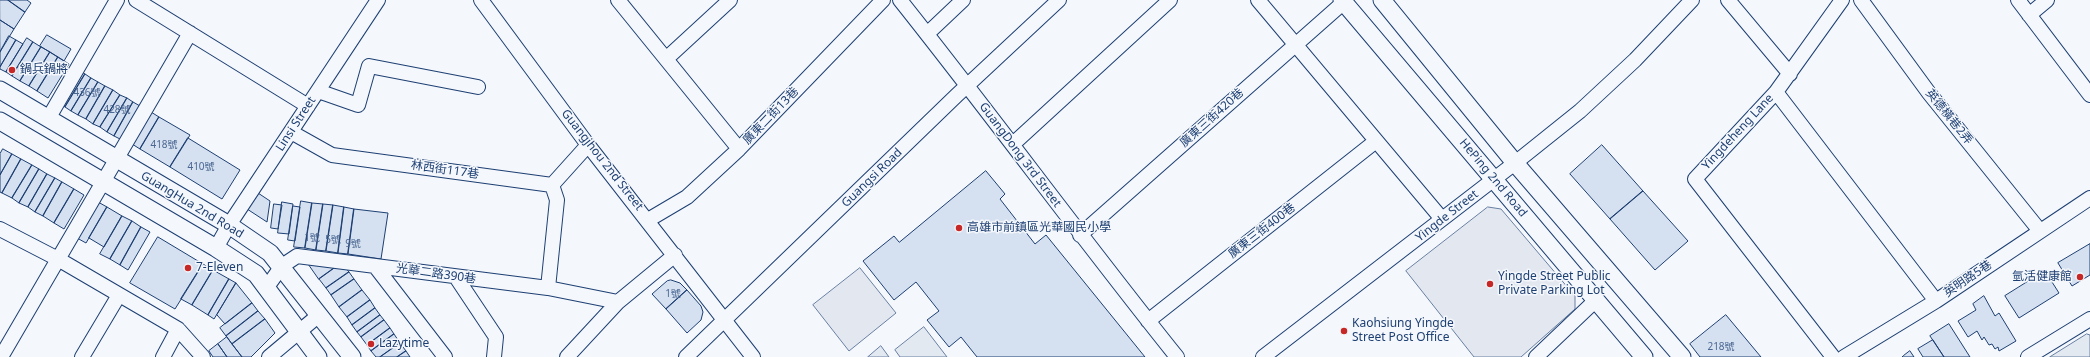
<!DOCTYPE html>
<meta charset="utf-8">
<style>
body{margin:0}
canvas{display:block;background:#f4f7fb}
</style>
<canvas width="2090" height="357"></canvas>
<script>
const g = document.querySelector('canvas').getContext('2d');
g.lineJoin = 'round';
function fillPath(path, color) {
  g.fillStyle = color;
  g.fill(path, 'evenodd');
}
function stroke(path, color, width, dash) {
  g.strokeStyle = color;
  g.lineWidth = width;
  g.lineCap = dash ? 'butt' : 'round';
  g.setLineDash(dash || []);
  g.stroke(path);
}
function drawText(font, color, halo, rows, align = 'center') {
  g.font = font + ' "Noto Sans","Noto Sans TC",sans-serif';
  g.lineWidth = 3;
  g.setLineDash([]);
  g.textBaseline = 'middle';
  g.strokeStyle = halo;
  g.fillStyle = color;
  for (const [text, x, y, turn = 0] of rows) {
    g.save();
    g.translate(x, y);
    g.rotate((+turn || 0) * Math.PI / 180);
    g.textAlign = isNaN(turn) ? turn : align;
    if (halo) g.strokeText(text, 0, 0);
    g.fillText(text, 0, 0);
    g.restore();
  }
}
const green = new Path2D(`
 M924,327L947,357H900L895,350Z
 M2087,334L2090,335V357H2050Z
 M881,346L889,357H868Z`);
fillPath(green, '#e3e9f0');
stroke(green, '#687fa3', 1);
const parking = new Path2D(`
 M1488,207L1501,209L1575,296V309L1521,357H1474L1406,271Z
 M860,268L896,313L849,351L813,305Z`);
fillPath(parking, '#e3e8f0');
stroke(parking, '#687fa3', 1);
const building = new Path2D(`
 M0,0H8L25,12L14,29L0,20Z
 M8,0H27L31,3L25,12Z
 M0,20L14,29L0,52Z
 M47,35L71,49L64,61L40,46Z
 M9,36L16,40L0,67V52Z
 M27,38L33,42L12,76L6,72Z
 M16,40L23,44L6,72L0,69V67Z
 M33,42L41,47L20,81L12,76Z
 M41,47L50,52L29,86L20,81Z
 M50,52L58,57L37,91L29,86Z
 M58,57L69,64L48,98L37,91Z
 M79,70L85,74L65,107L59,103Z
 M85,74L91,78L71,111L65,107Z
 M91,78L98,82L78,115L71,111Z
 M98,82L105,86L86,119L78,115Z
 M105,86L113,90L93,124L86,119Z
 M113,90L120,95L100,127L93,124Z
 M120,95L127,98L107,132L100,127Z
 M127,98L133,102L114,136L107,132Z
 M133,102L140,106L120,139L114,136Z
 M151,112L159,117L140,149L132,144Z
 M159,117L190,135L170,167L140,149Z
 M188,138L240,170L222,199L170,167Z
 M1602,145L1643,191L1610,219L1570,174Z
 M3,149L12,154L0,175V154Z
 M12,154L21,159L2,193L0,192V175Z
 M21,159L32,165L12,198L2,193Z
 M32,165L39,169L19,203L12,198Z
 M39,169L47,174L28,207L19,203Z
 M986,171L1005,194L1000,199L1035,244L1046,235L1145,357H977L961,337L949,347L927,320L939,311L916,282L894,300L863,261L894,236L899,242Z
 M47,174L55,178L35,212L28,207Z
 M55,178L62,182L43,216L35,212Z
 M62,182L74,189L54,223L43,216Z
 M74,189L84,195L64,229L54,223Z
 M255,191L270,201L267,222L244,207Z
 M1643,191L1688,241L1655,270L1610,219Z
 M301,201L312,203L305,248L294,247Z
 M98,202L107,207L86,243L77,238Z
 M282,202L293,204L289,234L278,233Z
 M312,203L323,204L316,250L305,248Z
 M274,204L282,205L278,229L271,228Z
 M323,204L333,205L326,251L316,250Z
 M333,205L344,207L338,253L326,251Z
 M293,206L300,207L295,241L288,240Z
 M107,207L122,216L104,247L89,238Z
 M344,207L354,209L348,254L338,253Z
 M354,209L388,213L381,259L348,254Z
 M122,216L132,221L110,259L100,254Z
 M132,221L141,227L120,265L110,259Z
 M141,227L150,232L128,270L120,265Z
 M158,237L203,264L175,309L130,283Z
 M2090,244V275L2072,286L2058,263Z
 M307,262L337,266L319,279Z
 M203,264L213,270L192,305L181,299Z
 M337,266L345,267L349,272L326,288L319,279Z
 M213,270L229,279L208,315L192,305Z
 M2045,271L2059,293L2019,318L2005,296Z
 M349,272L354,279L331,295L326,288Z
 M229,279L236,283L214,319L208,315Z
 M354,279L362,290L339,307L331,295Z
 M671,280L680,283L687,290L666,309L652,294L667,281Z
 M236,283L252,303L225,324L217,315Z
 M362,290L370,300L347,317L339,307Z
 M687,290L701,306L703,312L701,320L687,333L666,309Z
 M1984,296L1995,316L1999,313L2016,341L1999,351L1998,347L1995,349L1992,344L1989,345L1984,337L1982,340L1977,331L1968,337L1958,321L1976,310L1973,304Z
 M370,300L375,308L352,325L347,317Z
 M252,303L258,311L226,336L220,328Z
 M375,308L380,315L357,332L352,325Z
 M258,311L265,319L232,344L226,336Z
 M380,315L384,320L361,337L357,332Z
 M1726,315L1761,357H1700L1690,344Z
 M265,319L275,333L251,357H242L232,344Z
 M384,320L390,328L367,345L361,337Z
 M1949,324L1970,357H1944L1930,336Z
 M390,328L394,334L371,351L367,345Z
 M394,334L400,343L380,357H376L371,351Z
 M227,337L232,344L242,357H227L218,344Z
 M1933,340L1944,357H1923L1918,349Z
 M400,343L406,351L397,357H380Z
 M218,344L227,357H213L209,351Z
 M406,351L410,357H397Z
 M1910,351L1914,357H1902L1903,356Z`);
fillPath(building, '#d5e0f0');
stroke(building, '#1d3f73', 1);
const minor = new Path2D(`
 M136,0L308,106
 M481,0L588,145L753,357
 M618,0L739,149
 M900,0C994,118 1083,240 1177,357
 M1258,0L1442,219
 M1728,0L1790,74
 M1861,0L1929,93L2040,231
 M2018,0L2090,95
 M2029,15L2047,0
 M927,34L963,0
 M666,59L730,0
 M318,91L358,105L369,66L478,87
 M1776,92L1936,301
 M48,119L117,0
 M291,132L332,155L552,185L588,145
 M1013,144L1170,0
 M648,220L687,197L739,149L883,0
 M0,229L58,259L178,329L203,357
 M1080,235L1344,2
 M216,248L229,225L378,0
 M375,266L445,357
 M456,277L496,337L494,357
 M267,287L282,266L297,256L548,288L618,302
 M548,288L557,200L552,185
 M1148,321L1376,141
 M1,357L190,33
 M82,357L119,295
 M163,357L178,329
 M269,357L319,315
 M567,357L618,302L675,255
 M686,357L957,95L1059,0
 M1263,357L1515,163L1580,111L1635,60L1692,0
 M1536,357L1596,300
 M1833,357L1695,179L1776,92L1842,0
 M1844,357L1936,301L2090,198
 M2028,357L2090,319`);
const tertiary = new Path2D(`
 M1342,0L1644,357
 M1382,0L1515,163L1682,357
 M0,90L229,225L270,253L352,357
 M0,121L216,248L256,274L318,357`);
stroke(minor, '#1d3f73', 16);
stroke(tertiary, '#1d3f73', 19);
stroke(minor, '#f4f7fb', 14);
stroke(tertiary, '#f4f7fb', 17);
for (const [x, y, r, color] of [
 [12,70,4,"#c62828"],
 [959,228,4,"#c62828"],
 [188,268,4,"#c62828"],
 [2080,277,4,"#c62828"],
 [1490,284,4,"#c62828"],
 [1344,331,4,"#c62828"],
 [371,344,4,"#c62828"]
]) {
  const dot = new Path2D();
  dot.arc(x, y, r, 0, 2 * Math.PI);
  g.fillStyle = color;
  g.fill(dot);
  stroke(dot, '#f4f7fb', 1.5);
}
drawText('10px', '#4b6792', null, [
 ["436號",87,93],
 ["428號",117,110],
 ["418號",164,145],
 ["410號",201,167],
 ["1號",312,238],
 ["5號",333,240],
 ["9號",353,244],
 ["1號",673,294],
 ["218號",1721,347]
]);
drawText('12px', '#1d3f73', '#f4f7fb', [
 ["鍋兵鍋將",20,70],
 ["高雄市前鎮區光華國民小學",967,228],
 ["7-Eleven",196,268],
 ["Yingde Street Public",1498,277],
 ["Private Parking Lot",1498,291],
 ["氫活健康館",2072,277,"right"],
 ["Kaohsiung Yingde",1352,324],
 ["Street Post Office",1352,338],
 ["Lazytime",379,344]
], 'left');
drawText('12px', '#1d3f73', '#f4f7fb', [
 ["廣東二街13巷",771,116,-46],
 ["英德橫巷2弄",1949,117,51],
 ["廣東三街420巷",1212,118,-42],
 ["Linsi Street",296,124,-57],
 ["Yingdeheng Lane",1738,132,-47],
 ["GuangDong 3rd Street",1020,155,53],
 ["Guangjhou 2nd Street",602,160,52],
 ["林西街117巷",445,170,8],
 ["Guangsi Road",872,178,-44],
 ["HePing 2nd Road",1493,178,50],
 ["GuangHua 2nd Road",192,205,31],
 ["Yingde Street",1447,216,-38],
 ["廣東三街400巷",1262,231,-38],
 ["光華二路390巷",436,274,8],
 ["英明路5巷",1968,279,-34]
]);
</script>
